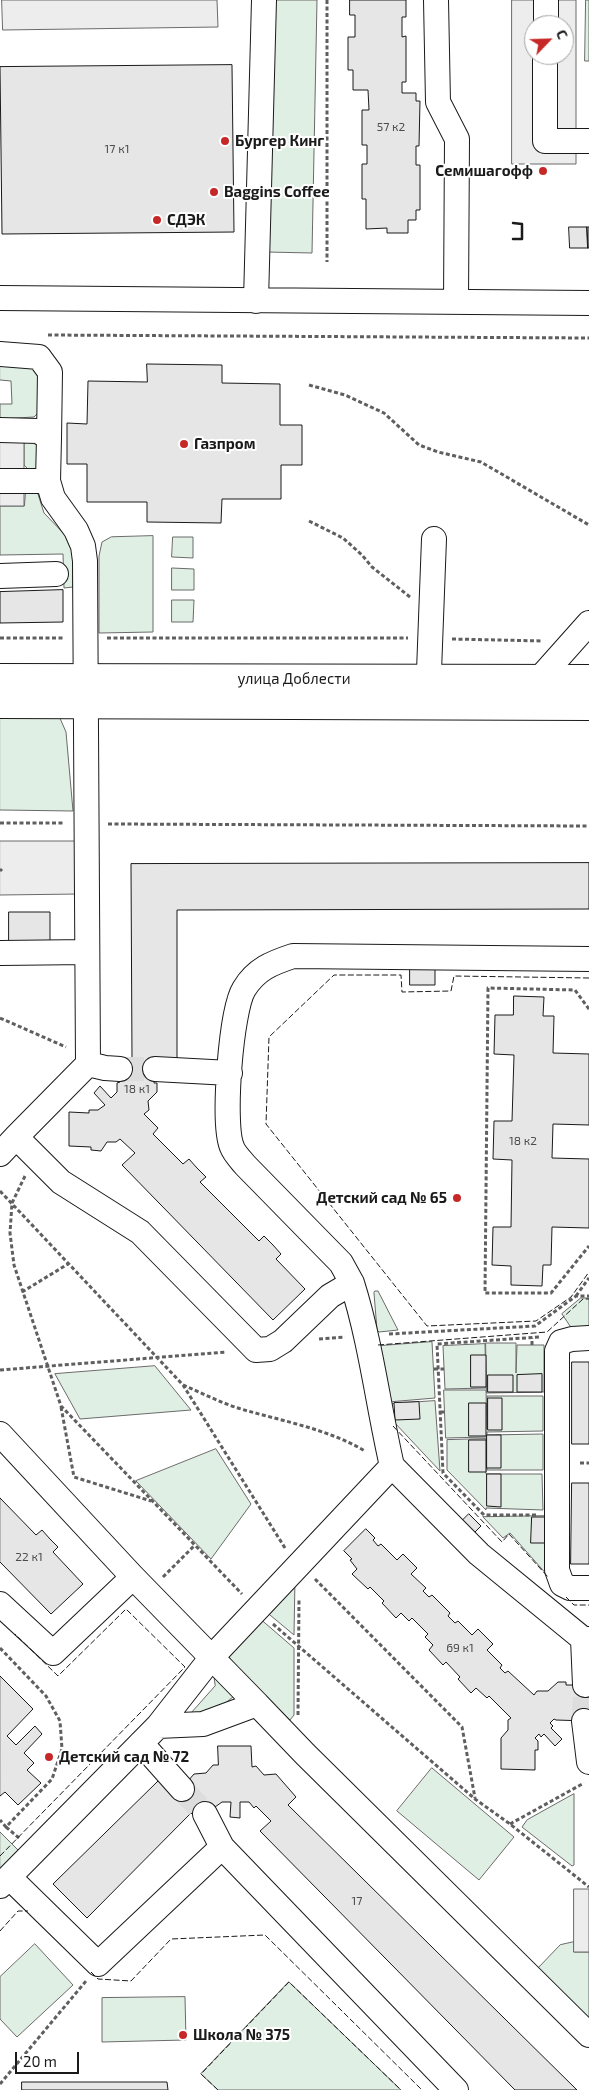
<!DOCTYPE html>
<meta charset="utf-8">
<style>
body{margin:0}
#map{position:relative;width:589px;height:2090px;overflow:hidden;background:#fff;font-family:"Exo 2",sans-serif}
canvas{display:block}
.north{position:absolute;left:524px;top:15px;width:50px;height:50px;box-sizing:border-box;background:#fff;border:1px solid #a3a3a3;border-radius:50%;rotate:66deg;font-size:14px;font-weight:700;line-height:20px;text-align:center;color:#1a1a1a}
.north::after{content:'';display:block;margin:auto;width:18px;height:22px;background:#c62828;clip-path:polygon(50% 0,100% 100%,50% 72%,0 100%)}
.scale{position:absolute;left:15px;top:2052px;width:64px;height:22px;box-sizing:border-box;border:2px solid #1a1a1a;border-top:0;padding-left:6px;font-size:15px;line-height:18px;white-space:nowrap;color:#1a1a1a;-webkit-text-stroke:4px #fff;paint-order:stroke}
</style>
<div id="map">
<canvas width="589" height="2090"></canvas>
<div class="north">С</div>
<div class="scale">20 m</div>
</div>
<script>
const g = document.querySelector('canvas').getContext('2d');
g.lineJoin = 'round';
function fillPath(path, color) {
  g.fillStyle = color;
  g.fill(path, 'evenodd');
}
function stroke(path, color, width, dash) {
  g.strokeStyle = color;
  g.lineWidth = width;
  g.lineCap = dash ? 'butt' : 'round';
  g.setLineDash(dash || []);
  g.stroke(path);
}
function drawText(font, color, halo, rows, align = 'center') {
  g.font = font + ' "Exo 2",sans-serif';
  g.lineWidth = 4;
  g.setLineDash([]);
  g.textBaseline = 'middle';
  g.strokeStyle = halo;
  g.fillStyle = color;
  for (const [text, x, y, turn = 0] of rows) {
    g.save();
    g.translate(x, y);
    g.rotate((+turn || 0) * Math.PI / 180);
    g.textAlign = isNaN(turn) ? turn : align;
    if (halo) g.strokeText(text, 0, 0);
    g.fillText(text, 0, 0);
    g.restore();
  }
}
const green = new Path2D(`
 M270,0H317L312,253L266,252Z
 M586,0H589V61H585Z
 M0,365H30L39,372V412L34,417L0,419V404H12L11,381L0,380Z
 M38,440L37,469L29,470L24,465V444L25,442Z
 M26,491H37L44,513L68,538L73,551V587L64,588L63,554L0,555V506H24Z
 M153,536V632L99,633V556L102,542L111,537Z
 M173,537H193V558L172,557Z
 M172,568L194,569V590H172Z
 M172,600H194L193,622H172Z
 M0,716H59L66,732L73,811L0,810Z
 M375,1291H378L398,1330L379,1332L377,1330L374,1293Z
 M581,1298H589V1332H574L562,1314Z
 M432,1342L435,1398L388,1402L380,1346Z
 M486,1343H516V1373L517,1345H544V1392L487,1393Z
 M485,1344L486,1388L445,1389L443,1346Z
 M155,1366L191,1410L80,1419L55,1374Z
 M444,1390H486L487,1429V1396H543V1431L487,1432V1435L543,1434V1470H487V1437L446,1438Z
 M435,1401L440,1471L393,1421L391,1404Z
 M486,1439V1474H542L543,1510L486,1508V1510L447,1470V1440Z
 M216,1449L251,1504L211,1559L136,1481Z
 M550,1516L549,1577L510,1533L503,1538L483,1517Z
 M295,1579L294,1635L264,1610Z
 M258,1617L294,1648V1715L290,1720L231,1661L229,1656Z
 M214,1675L239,1692L212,1714L191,1713L215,1686Z
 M432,1768L514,1837L479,1880L397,1811Z
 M574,1794V1865L572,1866L522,1827L527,1820Z
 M0,1832L22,1854L0,1875Z
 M574,1942V1952H589V2022L537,1969L560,1945Z
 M35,1944L73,1985L17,2037L0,2019V1977Z
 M289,1982L401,2090H218L201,2074Z
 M185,1997L186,2040L102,2042V1998Z`);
fillPath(green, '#e0efe3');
stroke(green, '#6a6a6a', 1);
const parking = new Path2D(`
 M2,0H217L218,27L3,30Z
 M512,0H576V164H512ZM534,25H564V55H534Z
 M0,419H24V506H0Z
 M0,841H80V894L0,895Z
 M574,1889H589V1952H574Z`);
fillPath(parking, '#ededed');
stroke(parking, '#6a6a6a', 1);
const building = new Path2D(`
 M350,0H406V17H402V37L406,36V82H402V93H416V101H420L419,146H416V165H420V210H416V220H408V233H387V228L366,229V199H362V164H367V145H362V110H369L368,90H353V70H348V37H355V15H350Z
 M232,65L234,232L2,234L0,67Z
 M569,227H587L588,248H570Z
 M587,227H589V248H588Z
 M147,364L222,365V383L280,384V425H302V465H281V499H222L221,523L147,522V502H87V464H67V423L87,424L88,381L147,382Z
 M63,590V622L0,623V592Z
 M589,863V909L177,910V1060H155L154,1083H157V1092L148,1101L149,1110L144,1114L158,1128L153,1134L183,1164L189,1159L197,1168L206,1177L200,1182L259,1241L264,1236L273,1245L281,1254L276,1259L305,1289L273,1320L122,1165L135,1153L120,1139L116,1142H107L101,1151L91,1150V1147L69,1146V1112L89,1113V1110H98L105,1105L94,1093L100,1086L111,1098L117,1092V1083L120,1082L121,1060H132L131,864Z
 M9,912H50V942H9Z
 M410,961H435V985H410Z
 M514,996L544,997L543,1016H554L553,1053L589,1054V1125L553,1124L552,1158L589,1159V1228L552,1227L551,1265H543L542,1286L511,1285V1266L492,1265L493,1227H511L512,1160L493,1159L494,1121H512L514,1055L494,1054L495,1015H513Z
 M471,1355H486V1387H471Z
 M572,1362H589V1444H572Z
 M542,1374V1392H517V1375Z
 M488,1375H513V1392H488Z
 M488,1398H502V1430H488Z
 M419,1402L420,1419L395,1420L394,1403Z
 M469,1403H486V1436H469Z
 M487,1435H501V1468H487Z
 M469,1440H486V1472H469Z
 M487,1474H501V1507L487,1506Z
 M572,1483H589V1564H571Z
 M0,1498L36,1535L42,1530L50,1539L58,1547L53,1552L83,1584L51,1614L0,1562Z
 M469,1514L481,1526L469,1538L457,1526Z
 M532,1517H549V1543H531Z
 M366,1529L375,1538L373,1540L378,1546L381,1544L397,1560L403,1554L417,1568L411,1574L426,1588L423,1591L429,1597L432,1595L450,1613L448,1616L455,1623L458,1621L472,1635L478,1629L493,1644L487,1650L502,1665L500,1668L505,1673L508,1671L534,1695L537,1691H548L558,1682H566V1685H585L589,1679V1716L587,1721L556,1720L554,1719L550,1723L553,1726L551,1728L562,1739L555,1746L544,1734L541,1737L539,1734L535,1738L538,1741V1750H535V1770L501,1769V1738L508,1730V1720L511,1718L489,1696L487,1698L476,1688L471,1693L458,1679L460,1677L446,1662L443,1665L429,1650L433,1645L425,1637L428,1634L412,1618L409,1621L401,1613L396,1618L382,1603L384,1601L370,1587L368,1589L352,1574L357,1569L350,1560L352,1559L344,1551Z
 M0,1676L33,1709L7,1736L16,1745L35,1726L42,1734L24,1753L34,1763L27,1770L41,1783L18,1805L5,1792L0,1796Z
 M218,1746H251L252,1767L256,1766L264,1775L276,1774L296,1797L288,1805L577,2090H515L260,1831L271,1821L256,1806L254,1808L249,1802H240V1818L230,1817L231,1802H222L215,1807L214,1805L199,1820L191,1813L87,1918L53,1884L158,1781L175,1796L194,1774L206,1773L213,1765H218Z
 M22,2082H167L168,2090H22Z`);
fillPath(building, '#e6e6e6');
stroke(building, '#1a1a1a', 1);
stroke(new Path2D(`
 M120,1069H155
 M584,1721L585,1685
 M182,1789L205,1814`), '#ddd', 24, [24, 12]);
const minor = new Path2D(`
 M436,0L438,102L457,139L456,302
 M546,25V0
 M545,55V141H589
 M0,298L589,303
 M256,301L264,0
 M0,354L39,357L50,372L49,438
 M0,430L38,431L49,438L48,481
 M0,481H48L53,498L76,530L83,546L85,561L88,1064L16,1137L61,1182L140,1232L256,1350L270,1349L283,1341L330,1296L352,1283L341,1263L245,1165C241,1160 234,1153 232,1147C222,1124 231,1010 244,989C256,969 272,963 293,956L589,959
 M0,576L56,574
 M540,678L589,623
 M428,698L434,539
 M0,953L87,952
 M88,1064L105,1068L120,1069
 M155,1069L230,1073
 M0,1154L16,1137
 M352,1283C371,1343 378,1405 392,1466
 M589,1338L572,1339L561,1342L557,1351V1570L562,1584L570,1588H589
 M0,1434L133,1577L257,1704
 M0,1604L53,1653L133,1577
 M583,1639L585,1685
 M584,1721L589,1762
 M158,1726L212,1657L392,1466L479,1554L583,1639H589
 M141,1743L182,1789
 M205,1814L222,1847L456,2090
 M9,1877L98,1964L222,1847
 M0,1886L158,1726L203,1724L257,1704L305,1754L589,2035`);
const major = new Path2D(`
 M0,678L589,679
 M0,704L589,706`);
stroke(minor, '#1a1a1a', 26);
stroke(major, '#1a1a1a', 30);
stroke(new Path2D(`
 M327,0V262
 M48,335L589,338
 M309,385L345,395L384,413L419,445L438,452L481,462L589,525
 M309,521L343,538L362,555L372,567L410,597
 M0,638H63
 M107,638H408
 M452,639L543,641
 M0,823H64
 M108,824L589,826
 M0,871L2,869
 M589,1009L575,990L488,988L485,1293H551L589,1246
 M0,1018L66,1047
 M25,1176L12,1203L10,1233L14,1265L61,1406L242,1594
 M0,1191L183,1385L285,1548
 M22,1292L68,1264
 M576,1296L589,1278
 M389,1334L535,1326L576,1296H589
 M319,1339L345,1337
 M532,1345V1338
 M434,1369H444
 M0,1370L226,1352
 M183,1385C202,1393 221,1403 241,1409C282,1421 328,1429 365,1451
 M61,1407L74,1477L151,1501
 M440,1412H445
 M580,1463H589
 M536,1515H484L443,1473L437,1344L539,1337
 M163,1577L194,1546
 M315,1579L462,1727L475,1798
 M273,1624L475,1799L510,1824L589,1887
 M0,1648L46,1696L60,1721L62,1749L52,1779L6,1827L0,1820
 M298,1715L299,1599
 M510,1824L584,1783
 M6,1827L19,1838
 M0,2084L86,1981`), '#5f5f5f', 3, [4, 2.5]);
stroke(minor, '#fff', 24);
stroke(major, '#fff', 28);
stroke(new Path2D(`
 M589,978L454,976L451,991L402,992L401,975H334L269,1037L266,1124L427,1326L536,1321L571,1297L589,1272
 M378,1345L547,1332L583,1299H589
 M393,1426L502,1542L509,1534L548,1577
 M566,1597L574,1605H589
 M0,1856L185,1667L126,1609L58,1676L15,1634
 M0,1931L18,1911H28
 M91,1972L98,1979L131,1981L171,1939L265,1935L422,2090
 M218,2090L201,2074L289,1982L401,2090`), '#1a1a1a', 1, [6, 2.5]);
stroke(new Path2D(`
 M513,239H522V224L513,223`), '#1a1a1a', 2.5);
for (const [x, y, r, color] of [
 [225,141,5,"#c62828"],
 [543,171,5,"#c62828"],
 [214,192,5,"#c62828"],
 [157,220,5,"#c62828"],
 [184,444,5,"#c62828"],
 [457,1198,5,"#c62828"],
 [49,1757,5,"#c62828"],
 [183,2035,5,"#c62828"]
]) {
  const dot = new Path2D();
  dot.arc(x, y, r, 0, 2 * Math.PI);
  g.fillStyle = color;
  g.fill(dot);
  stroke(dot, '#fff', 2);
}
drawText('12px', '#4d4d4d', null, [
 ["57 к2",391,127],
 ["17 к1",117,149],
 ["18 к1",137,1089],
 ["18 к2",523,1141],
 ["22 к1",29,1557],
 ["69 к1",460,1648],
 ["17",357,1901]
]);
drawText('bold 15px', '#1a1a1a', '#fff', [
 ["Бургер Кинг",235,141],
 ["Семишагофф",533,171,"right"],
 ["Baggins Coffee",224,192],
 ["СДЭК",167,220],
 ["Газпром",194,444],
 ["Детский сад № 65",447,1198,"right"],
 ["Детский сад № 72",59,1757],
 ["Школа № 375",193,2035]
], 'left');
drawText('15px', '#1a1a1a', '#fff', [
 ["улица Доблести",294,679]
]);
</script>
